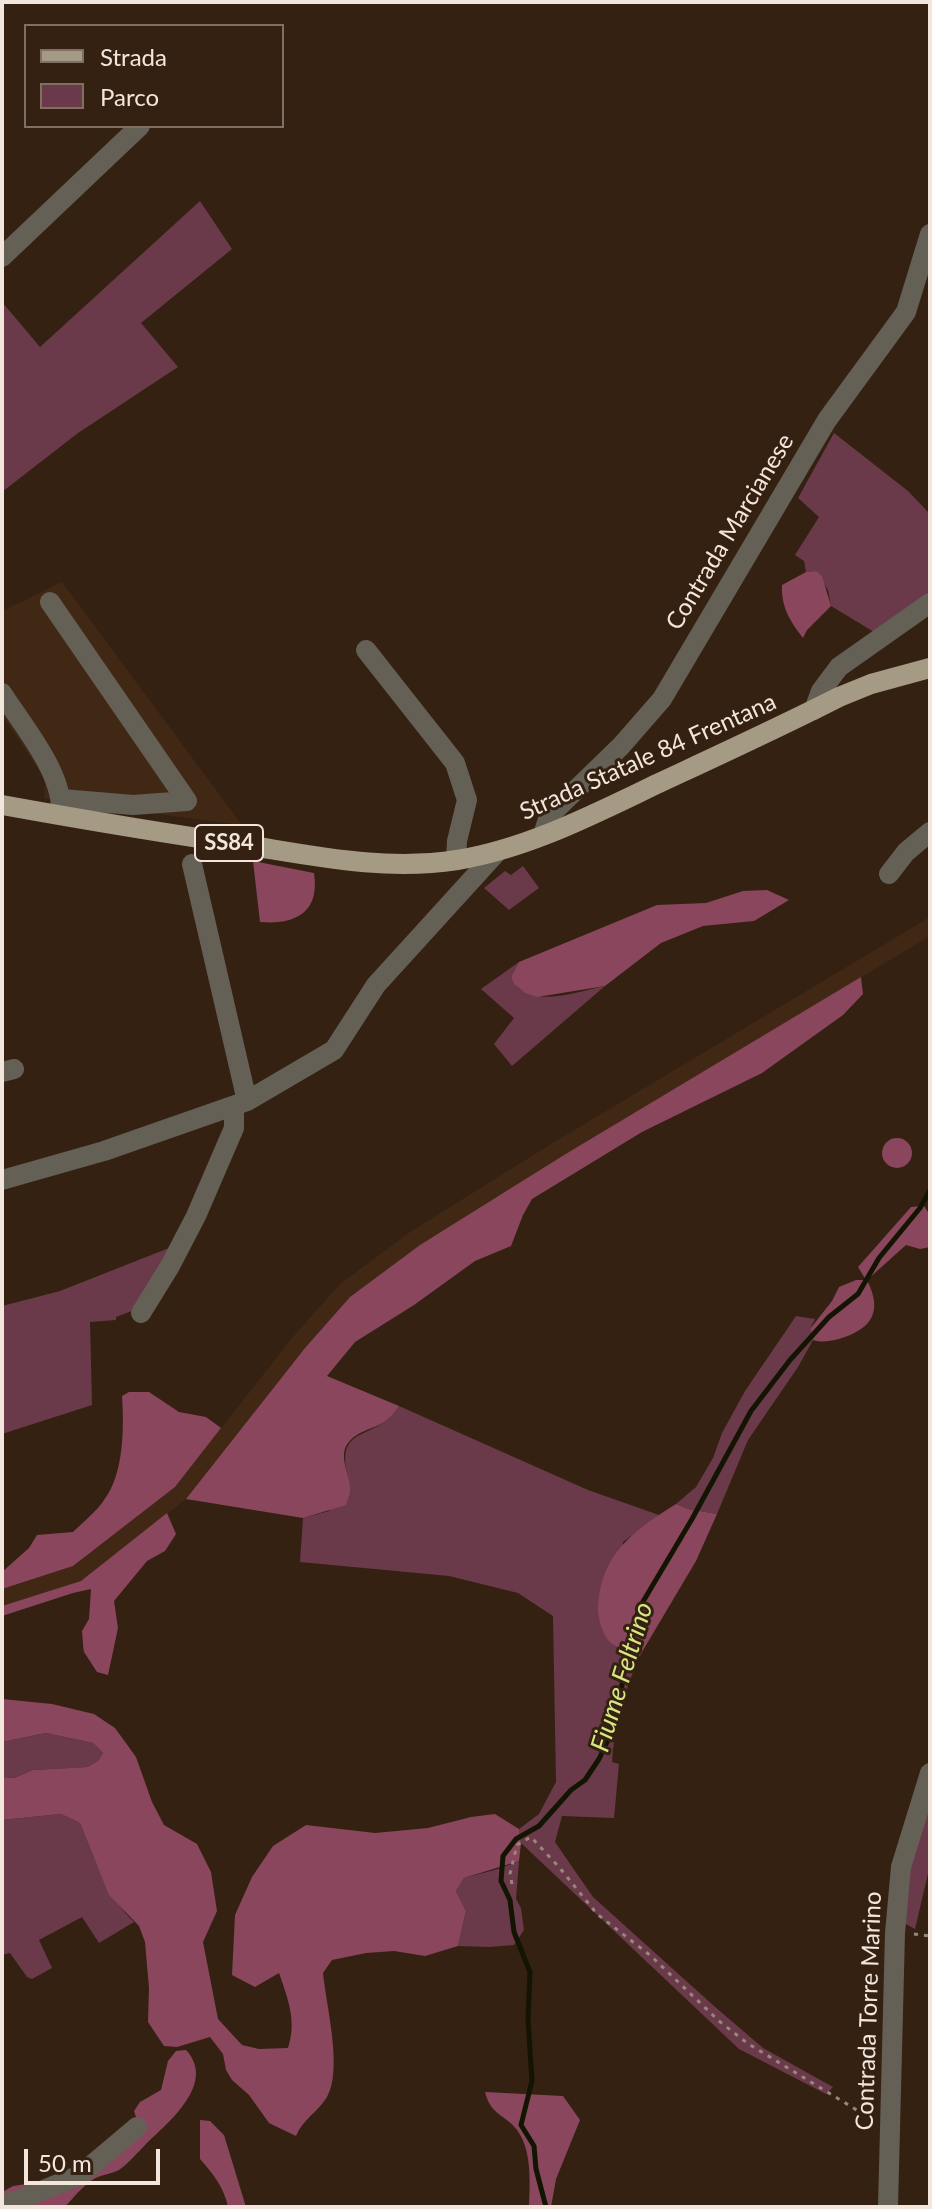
<!DOCTYPE html>
<style>
body{margin:0}
#map{position:relative;width:932px;height:2209px;overflow:hidden;background:#342112;font-family:Lato,sans-serif}
canvas{display:block}
.frame{position:absolute;inset:0;border:4px solid #f3e6dd;pointer-events:none}
.legend{position:absolute;left:24px;top:24px;width:260px;height:104px;box-sizing:border-box;background:#342112;border:2px solid #807063;margin:0;padding:10px 14px;list-style:none;font-size:24px;color:#f3e6dd}
.legend li{display:flex;align-items:center;gap:16px;height:40px}
.legend b{width:40px;border:2px solid #807063}
.scale{position:absolute;left:24px;top:2149px;width:136px;height:36px;box-sizing:border-box;border:4px solid #f3e6dd;border-top:0;padding-left:10px;font-size:24px;line-height:28px;white-space:nowrap;color:#f3e6dd;-webkit-text-stroke:6px #342112;paint-order:stroke}
</style>
<div id="map">
<canvas width="932" height="2209"></canvas>
<div class="frame"></div>
<ul class="legend">
<li><b style="height:10px;background:#a59b85"></b>Strada</li>
<li><b style="height:22px;background:#6a3a4a"></b>Parco</li>
</ul>
<div class="scale">50 m</div>
</div>
<script>
const g = document.querySelector('canvas').getContext('2d');
g.lineJoin = 'round';
function fillPath(path, color) {
  g.fillStyle = color;
  g.fill(path, 'evenodd');
}
function stroke(path, color, width, dash) {
  g.strokeStyle = color;
  g.lineWidth = width;
  g.lineCap = dash ? 'butt' : 'round';
  g.setLineDash(dash || []);
  g.stroke(path);
}
function drawText(font, color, halo, rows, align = 'center') {
  g.font = font + ' Lato,sans-serif';
  g.lineWidth = 6;
  g.setLineDash([]);
  g.textBaseline = 'middle';
  g.strokeStyle = halo;
  g.fillStyle = color;
  for (const [text, x, y, turn = 0] of rows) {
    g.save();
    g.translate(x, y);
    g.rotate((+turn || 0) * Math.PI / 180);
    g.textAlign = isNaN(turn) ? turn : align;
    if (halo) g.strokeText(text, 0, 0);
    g.fillText(text, 0, 0);
    g.restore();
  }
}
fillPath(new Path2D(`
 M62,582L242,825L44,799L45,779L2,715V611Z
 M930,917V936L564,1155L420,1245L350,1297L305,1348L186,1499L81,1581L2,1606V1589L73,1566L175,1487L292,1338L339,1285L410,1232L556,1141Z`), '#412815');
fillPath(new Path2D(`
 M200,201L232,249L141,323L178,367L78,433L2,492V302L40,347Z
 M834,433L908,491L930,514V594L874,632L831,606L828,590L816,571L806,572L804,561L795,555L819,517L798,498Z
 M523,866L539,888L509,910L484,888L505,871L511,875Z
 M519,962L511,977C527,1012 577,991 605,986L512,1066L494,1044L514,1018L481,989Z
 M169,1248L137,1309L116,1317V1320L90,1322L92,1405L2,1434V1306L60,1291Z
 M796,1316L815,1319L810,1329L813,1340L798,1367L748,1440L717,1514L688,1509L676,1504L696,1487L713,1458L722,1433L745,1391Z
 M399,1406L588,1490L659,1515L623,1542L610,1642L639,1657C625,1691 614,1725 612,1762L619,1764L614,1818L562,1816L555,1842L593,1897L714,2006L763,2048L833,2087L826,2094L739,2049L521,1843L519,1829L539,1814L556,1782L553,1616L518,1593L449,1576L300,1562L303,1518L329,1511L348,1476C334,1423 378,1442 399,1406Z
 M46,1733L93,1743L103,1753L98,1761L87,1767L33,1770L14,1778L2,1777V1742Z
 M930,1790V1865L915,1929L904,1923L909,1865Z
 M61,1814L80,1823C95,1859 106,1895 134,1922L99,1943L82,1917L39,1940L52,1968L32,1979L27,1977L10,1953L2,1955V1820Z
 M519,1861L516,1899L521,1908L524,1930L514,1945L489,1947L458,1946L466,1911L456,1891L464,1878L498,1869Z`), '#6a3a4a');
fillPath(new Path2D(`
 M816,571L822,576L831,606L807,630L803,638C790,621 781,607 782,585L806,572Z
 M253,861L314,873C320,912 296,925 260,922Z
 M767,890L789,900L754,921L703,926L661,943L605,986L537,997L525,993L514,984L511,977L519,962L657,905L706,903L743,891Z
 M861,977L863,994L843,1015L762,1073L642,1132L532,1199L523,1215L511,1246L475,1261L414,1305L355,1342L327,1376L399,1406C384,1432 362,1425 348,1443C337,1458 352,1476 350,1493C350,1493 346,1504 346,1505L303,1518L186,1499L305,1348L350,1297L420,1245L564,1155Z
 M882 1153a15 15 0 1 1 30 0a15 15 0 1 1-30 0Z
 M924,1206L930,1215V1247L920,1249L906,1245L867,1280C883,1312 872,1329 839,1339C829,1341 823,1343 813,1340L810,1329L832,1301L839,1287L856,1280H866L858,1267L911,1207Z
 M129,1392H149L179,1412L206,1417L221,1428L175,1487L73,1566L2,1589V1572L29,1548L37,1535L73,1532C83,1522 96,1512 104,1500C124,1474 124,1428 122,1396Z
 M676,1504L688,1509L717,1514L696,1561L639,1657C631,1652 619,1649 611,1643C603,1636 598,1619 598,1609C600,1554 633,1531 676,1504Z
 M167,1513L176,1534L165,1551L147,1561L114,1601L118,1628L108,1675L97,1672L84,1652L83,1645L82,1631L89,1619L91,1589L73,1593L2,1616V1606L81,1581Z
 M2,1699L52,1704L94,1714L115,1728L136,1757L152,1802L164,1825L197,1844L211,1872L217,1911L203,1942L218,2019L242,2045L259,2049L288,2048C297,2021 288,1999 279,1973L255,1987L232,1975L235,1915L252,1877L273,1846L306,1825L375,1833L428,1828L471,1817L495,1814L519,1829L521,1843L519,1861L464,1878L456,1891L466,1911L458,1946L425,1956L394,1951L366,1953L332,1960L323,1973C326,2005 343,2069 327,2097C318,2112 303,2119 296,2136L269,2123L249,2095L232,2080L226,2070L223,2054L210,2037L177,2047L164,2046L148,2022L149,1988L145,1942L139,1926L109,1895L80,1823L61,1814L2,1820V1777L14,1778L33,1770L87,1767L98,1761L103,1753L93,1743L46,1733L2,1742Z
 M186,2050C217,2083 168,2123 146,2144C137,2153 129,2163 119,2170C110,2175 100,2174 91,2181C81,2188 73,2198 65,2207H2V2192L13,2186L59,2179L138,2123L134,2111L140,2102L161,2090L168,2061L176,2051Z
 M485,2092L563,2096L580,2120L556,2179L551,2207L529,2206C530,2183 532,2150 517,2130C505,2114 491,2116 485,2092Z
 M200,2120L210,2121L224,2135L246,2207H228C224,2187 213,2174 200,2159Z`), '#8a465d');
stroke(new Path2D(`
 M546,2207L536,2169L534,2146L521,2125L532,2081L528,2019L530,1972L514,1932L510,1900L501,1881L503,1856L516,1839L539,1826L571,1790L585,1780L599,1759L610,1736L620,1697L630,1633L641,1605L692,1519L751,1411L790,1360L829,1317L858,1294L879,1258L920,1208L930,1190`), '#131502', 5);
stroke(new Path2D(`
 M512,1884L510,1874L517,1845L531,1837L559,1867L597,1914L651,1956L719,2021L747,2043L860,2112
 M914,1934L930,1936`), '#97877c', 3, [4, 6]);
stroke(new Path2D(`
 M2,257L140,126
 M50,602L187,801L133,805L62,799
 M366,650L455,763L467,800L457,841L456,860
 M2,693C23,726 63,773 61,812
 M814,710L821,691L839,667L930,603
 M543,835L549,816L621,746L662,699L827,420L906,312L930,234
 M192,864L247,1101
 M889,874L906,852L930,832
 M2,1072L14,1069
 M2,1180L104,1151L247,1101L334,1050L376,985L497,852
 M141,1313L170,1266L196,1216L234,1128V1106
 M2,2204L19,2200L80,2175L137,2127
 M888,2207L895,1933L901,1867L930,1773`), '#656056', 20);
stroke(new Path2D(`
 M2,805C85,820 169,834 252,846C320,857 388,871 457,860C529,848 594,814 659,783C719,755 780,727 839,697L871,684L930,668`), '#a59b85', 20);
for (const [x, y, w] of [
 [229,843,68]
]) {
  const box = new Path2D();
  box.roundRect(x - w / 2, y - 18, w, 36, 6);
  g.fillStyle = '#342112';
  g.fill(box);
  stroke(box, '#f3e6dd', 2);
}
drawText('bold 22px', '#f3e6dd', null, [
 ["SS84",229,843]
]);
drawText('24px', '#f3e6dd', '#342112', [
 ["Contrada Marcianese",730,532,-59],
 ["Strada Statale 84 Frentana",648,757,-24],
 ["Contrada Torre Marino",869,2011,-88]
]);
drawText('italic 26px', '#d7e681', '#342112', [
 ["Fiume Feltrino",622,1677,-73]
]);
</script>
